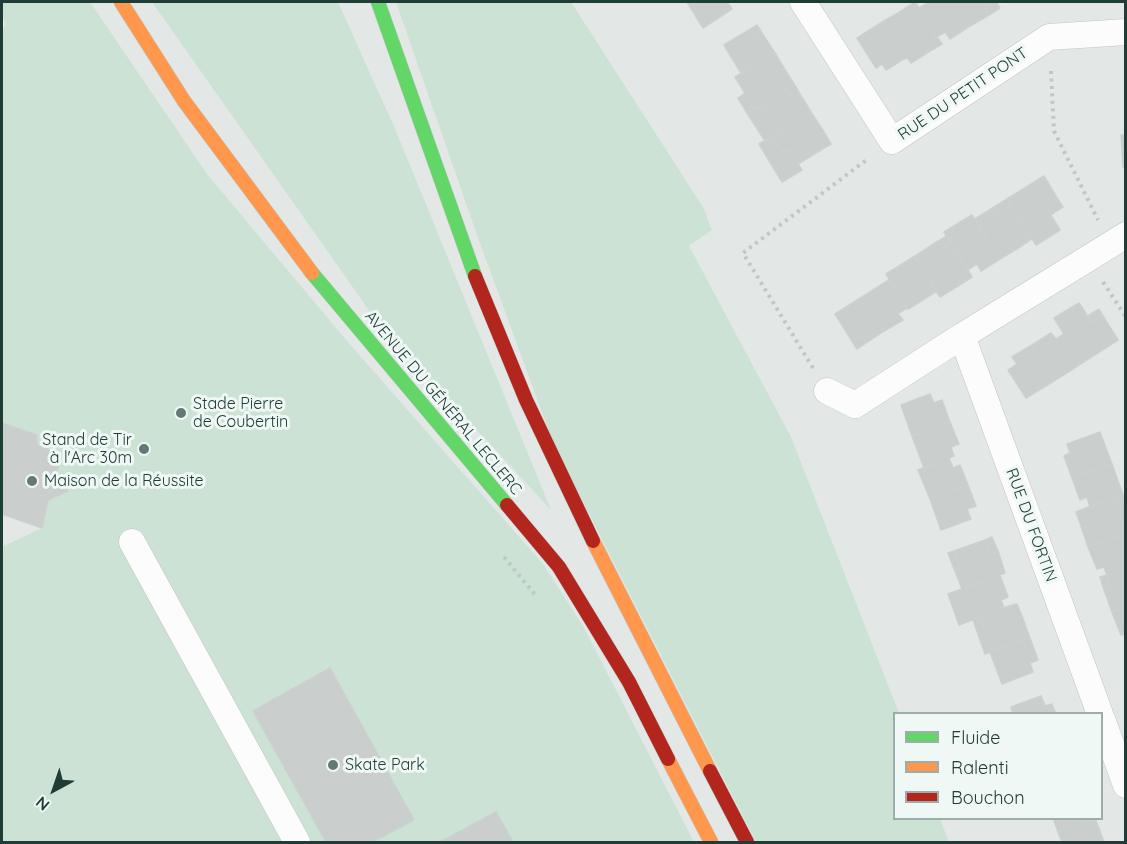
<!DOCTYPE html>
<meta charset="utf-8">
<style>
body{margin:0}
#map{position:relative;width:1127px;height:844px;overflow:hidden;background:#e3e8e6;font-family:Quicksand,sans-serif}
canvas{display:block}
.frame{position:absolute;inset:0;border:3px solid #203c37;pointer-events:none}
.legend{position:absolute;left:893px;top:712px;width:210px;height:108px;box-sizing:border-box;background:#f0f8f5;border:2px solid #9dada9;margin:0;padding:8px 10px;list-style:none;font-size:18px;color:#203c37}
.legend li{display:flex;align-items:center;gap:12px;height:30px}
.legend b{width:30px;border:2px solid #9dada9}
.north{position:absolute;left:24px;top:760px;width:60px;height:60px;-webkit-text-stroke:4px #f0f8f5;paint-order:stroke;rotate:220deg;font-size:16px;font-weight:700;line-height:24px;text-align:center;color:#203c37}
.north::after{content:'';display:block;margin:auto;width:21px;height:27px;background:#203c37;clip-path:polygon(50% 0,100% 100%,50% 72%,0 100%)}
</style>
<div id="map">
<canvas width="1127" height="844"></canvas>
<div class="frame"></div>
<ul class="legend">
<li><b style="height:8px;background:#63d668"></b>Fluide</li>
<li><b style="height:8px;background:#ff974d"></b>Ralenti</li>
<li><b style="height:8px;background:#b3261e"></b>Bouchon</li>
</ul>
<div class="north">N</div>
</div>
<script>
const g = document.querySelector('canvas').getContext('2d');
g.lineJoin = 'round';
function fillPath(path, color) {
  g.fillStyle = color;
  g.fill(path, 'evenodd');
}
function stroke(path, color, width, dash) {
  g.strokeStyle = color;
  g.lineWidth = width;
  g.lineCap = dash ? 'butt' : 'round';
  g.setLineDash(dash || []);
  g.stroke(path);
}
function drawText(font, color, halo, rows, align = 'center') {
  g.font = font + ' Quicksand,sans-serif';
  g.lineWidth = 6;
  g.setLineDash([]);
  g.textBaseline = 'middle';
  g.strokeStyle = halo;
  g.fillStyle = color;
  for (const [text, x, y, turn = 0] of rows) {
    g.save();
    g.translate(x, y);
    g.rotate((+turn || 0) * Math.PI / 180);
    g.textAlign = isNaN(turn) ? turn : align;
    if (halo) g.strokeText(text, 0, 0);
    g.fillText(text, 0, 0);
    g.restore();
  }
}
fillPath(new Path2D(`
 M2,2H90L207,174L347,341L543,564L583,626L694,842H2V547L42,528L48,500L68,490L57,472L61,455L37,445V435L2,423V30L6,25L2,13Z
 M152,2H338L396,131L551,510L378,323Z
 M396,2H571L703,207L712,230L689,246L791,437L899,713L894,714V818L940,819L949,842H756L554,445L477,235Z`), '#cbe2d4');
const building = new Path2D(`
 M687,2H727L732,9L703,28Z
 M915,2L919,8L902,19L898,13Z
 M930,2H954L970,26L950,39L945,32L937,37L919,8Z
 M954,2H995L985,8L989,15L970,26Z
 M996,2L1000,8L989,15L985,8Z
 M919,8L937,37L926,44L930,51L911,63L884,21L898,13L902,19Z
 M884,21L907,57L886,70L882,64L876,68L857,38Z
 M757,25L762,33L754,38L749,30Z
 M749,30L754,38L762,33L775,53L741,73L724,45Z
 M937,37L942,44L930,51L926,44Z
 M775,53L787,73L780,78L787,89L755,109L735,77Z
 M787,73L794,84L787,89L780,78Z
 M794,84L800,94L793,98L787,89Z
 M787,89L793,98L800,94L811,112L778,132L761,105Z
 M745,93L755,109L747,113L738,98Z
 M761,105L778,132L765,141L747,113Z
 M811,112L824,132L817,137L824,148L798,164L788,149L782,152L772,136Z
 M824,132L831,144L824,148L817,137Z
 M1121,135H1126V167H1123Z
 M772,136L782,152L788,149L802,170L782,182L759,144Z
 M1044,176L1059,201L1047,209L1060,230L1036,245L1007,199Z
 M1007,199L1010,205L995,214L991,209Z
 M1059,201L1063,207L1051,215L1047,209Z
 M1010,205L1028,232L1016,240L1020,247L1000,259L975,219L991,209L995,214Z
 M972,215L1000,259L981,271L977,264L968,270L944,232Z
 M1028,232L1032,239L1020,247L1016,240Z
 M947,236L951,242L934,253L930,246Z
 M951,242L968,270L956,277L961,284L940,297L915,256L930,246L934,253Z
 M915,256L937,291L918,303L913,295L903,302L886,274Z
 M968,270L972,277L961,284L956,277Z
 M889,280L907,308L898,314L903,320L884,331L862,297Z
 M913,295L918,303L908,309L903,302Z
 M862,297L884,331L866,343L862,335L852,341L835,314Z
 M1079,303L1092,323L1103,316L1118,340L1082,363L1054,318Z
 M1099,309L1103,316L1092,323L1088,316Z
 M1051,333L1056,339L1064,334L1082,363L1054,381L1032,345Z
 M862,335L866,343L857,349L852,341Z
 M1032,345L1054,381L1026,398L1008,370L1017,364L1012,357Z
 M930,394L934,403L942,400L950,422L912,436L901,405Z
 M950,422L959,444L951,447L954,456L924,468L912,436Z
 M2,423L37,435V445L61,455L57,472L68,491L48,500L42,528L2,514Z
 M1100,432L1112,464L1072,478L1064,456L1070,453L1067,444Z
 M949,458L953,468L960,465L968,485L930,499L918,470Z
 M1112,464L1123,495L1090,507L1087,497L1080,500L1072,478Z
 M968,485L976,506L967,509L971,519L941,530L930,499Z
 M1123,495L1126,514L1121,515L1115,498Z
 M1115,498L1121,515L1126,514V533L1088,547L1080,523L1087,521L1083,509Z
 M1083,509L1087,521L1080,523L1076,512Z
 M1126,533V568L1107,575L1104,567L1097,569L1088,547Z
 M992,537L998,551L990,554L985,540Z
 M985,540L990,554L998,551L1005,573L962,589L955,571L961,569L954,551Z
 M954,551L961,569L955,571L948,553Z
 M1126,568V607L1112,612L1104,590L1111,588L1107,575Z
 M1000,575L1008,597L1001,600L1004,608L959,625L948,594Z
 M1107,575L1111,588L1104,590L1100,577Z
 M1017,604L1022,616L1014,619L1009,606Z
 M1009,606L1014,619L1022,616L1030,638L985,654L979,637L986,635L980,617Z
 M1126,607V634L1121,635L1112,612Z
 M980,617L986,635L979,637L973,620Z
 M1030,638L1038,660L1030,663L1033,672L1002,684L990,652Z
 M330,668L414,820L372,842H326L253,711Z
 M1041,696L1045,706L1052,704L1056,714H1013L1011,707Z
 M496,812L513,842H440Z
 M1053,818H1087L1088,821L1058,832Z
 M1095,818L1100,831L1093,834L1088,821Z
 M1088,821L1093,834L1100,831L1104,842H1062L1058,832Z`);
fillPath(building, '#cacfce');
stroke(building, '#cbd1cf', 1.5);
const street = new Path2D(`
 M803,2L892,141L1049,37L1126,32
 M827,391L855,405L962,336
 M132,542L297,842
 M1100,714L962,336L1126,235
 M1102,719L1126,785`);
const fast = new Path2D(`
 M378,2L475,276
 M312,273L507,505`);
const slow = new Path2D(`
 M121,2L184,101L312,273
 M593,541L710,771
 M668,759L711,842`);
const jam = new Path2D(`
 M475,276L526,400L593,541
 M507,505L559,567L629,682L668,759
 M710,771L747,842`);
stroke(street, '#c0c5c3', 27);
stroke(fast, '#bbc5c3', 15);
stroke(slow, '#bbc5c3', 15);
stroke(jam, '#bbc5c3', 15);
stroke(new Path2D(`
 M1051,71L1054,131L1098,220
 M1103,282L1126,317
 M813,368L743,253L869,158
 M504,557L536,596`), '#c0c8c6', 4, [3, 4.5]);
stroke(street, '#fbfcfb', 26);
stroke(fast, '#63d668', 14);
stroke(slow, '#ff974d', 14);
stroke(jam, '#b3261e', 14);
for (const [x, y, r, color] of [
 [181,413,6,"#647874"],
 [144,449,6,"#647874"],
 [32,481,6,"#647874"],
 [333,765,6,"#647874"]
]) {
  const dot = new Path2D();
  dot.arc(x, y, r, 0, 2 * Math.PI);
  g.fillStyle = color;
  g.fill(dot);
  stroke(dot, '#f0f8f5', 2);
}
drawText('16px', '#203c37', '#f0f8f5', [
 ["RUE DU PETIT PONT",963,94,-34],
 ["AVENUE DU GÉNÉRAL LECLERC",443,403,50],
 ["RUE DU FORTIN",1031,525,70]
]);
drawText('16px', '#203c37', '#f0f8f5', [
 ["Stade Pierre",193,404],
 ["de Coubertin",193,422],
 ["Stand de Tir",132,440,"right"],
 ["à l'Arc 30m",132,458,"right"],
 ["Maison de la Réussite",44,481],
 ["Skate Park",345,765]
], 'left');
</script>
